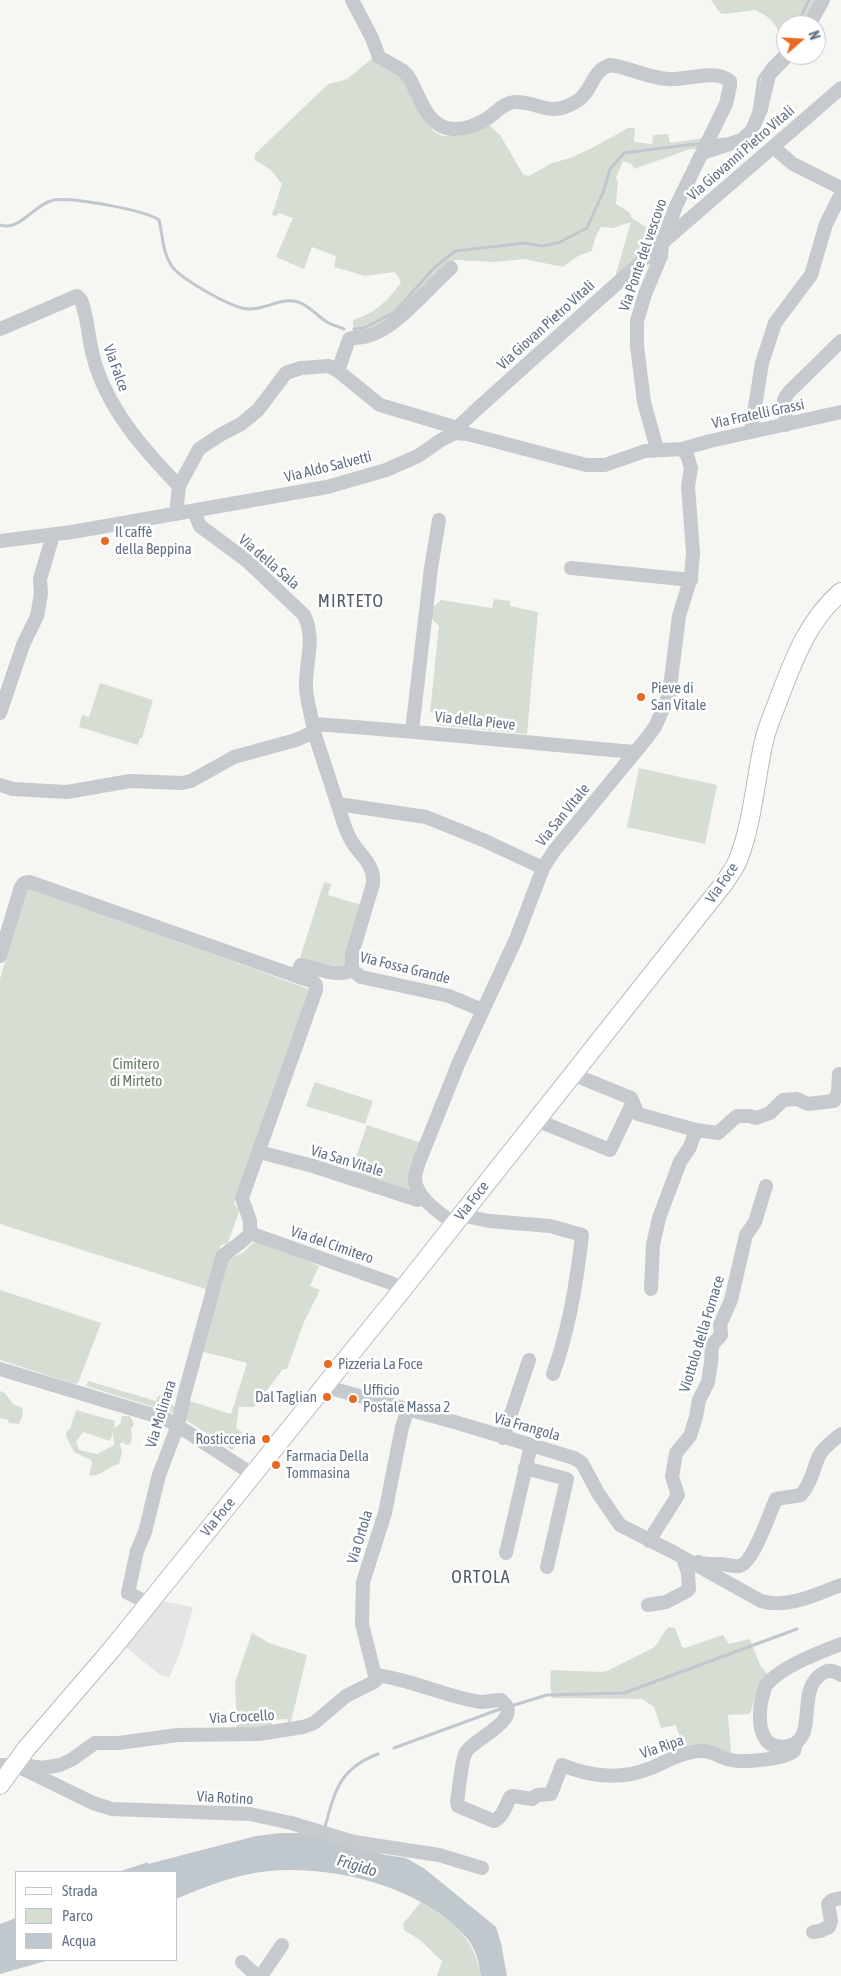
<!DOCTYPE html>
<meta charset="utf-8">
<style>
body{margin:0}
#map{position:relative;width:841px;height:1976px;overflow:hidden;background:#f6f6f3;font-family:"Asap Condensed",sans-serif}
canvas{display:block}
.legend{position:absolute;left:15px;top:1871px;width:162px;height:90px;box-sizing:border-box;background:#fff;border:1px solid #c1c7ce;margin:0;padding:6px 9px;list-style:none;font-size:15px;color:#647285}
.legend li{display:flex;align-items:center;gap:10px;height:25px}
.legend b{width:25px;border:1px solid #c1c7ce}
.north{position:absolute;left:776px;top:15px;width:50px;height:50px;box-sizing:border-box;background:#fff;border:1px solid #c1c7ce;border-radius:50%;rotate:71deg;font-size:14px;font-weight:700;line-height:20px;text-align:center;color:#647285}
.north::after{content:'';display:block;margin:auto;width:18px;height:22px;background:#e86921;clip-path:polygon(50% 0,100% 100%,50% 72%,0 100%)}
</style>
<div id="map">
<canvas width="841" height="1976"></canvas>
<ul class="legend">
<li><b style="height:6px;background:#fff"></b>Strada</li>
<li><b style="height:14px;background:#d6ded4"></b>Parco</li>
<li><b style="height:14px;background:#c0c8ce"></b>Acqua</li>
</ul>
<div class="north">N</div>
</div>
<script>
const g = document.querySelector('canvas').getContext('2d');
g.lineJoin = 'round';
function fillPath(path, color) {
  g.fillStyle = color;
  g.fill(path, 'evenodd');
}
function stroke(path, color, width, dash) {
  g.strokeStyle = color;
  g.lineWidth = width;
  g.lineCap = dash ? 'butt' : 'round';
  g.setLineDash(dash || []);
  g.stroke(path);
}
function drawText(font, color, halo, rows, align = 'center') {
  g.font = font + ' "Asap Condensed",sans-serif';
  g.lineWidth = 5;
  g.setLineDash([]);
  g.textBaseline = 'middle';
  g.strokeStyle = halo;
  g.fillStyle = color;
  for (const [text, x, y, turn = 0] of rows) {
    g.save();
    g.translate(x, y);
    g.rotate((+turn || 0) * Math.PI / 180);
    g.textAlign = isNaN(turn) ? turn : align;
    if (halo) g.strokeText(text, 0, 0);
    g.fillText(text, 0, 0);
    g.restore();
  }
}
fillPath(new Path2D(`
 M157,1600L193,1607L181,1650L169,1678L159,1674L122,1644Z`), '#e4e5e4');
fillPath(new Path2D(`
 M711,0H818L804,25H786V48C777,29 776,19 755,10L725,14L720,13Z
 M374,57L402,76L433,131L443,136H453L464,135L488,124L500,135L523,174L529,176L552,163L570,158L590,149L628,128H635L634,142L652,144L653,135L668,134L670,143L704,138L700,149H690L634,169L632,164L623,161L616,178L618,182L616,204L629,212L632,218L660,236L615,277L631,222L613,228L601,227C598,230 592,247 592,251L578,256L563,267L524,259L494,262L455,260L381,328L353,335V320C377,312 386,302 401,283L398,276L394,272L365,276L334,267L336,256L312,247L304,269L276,257L293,218L278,213L277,216L272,215L282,184L271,170L255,160V154L324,88L329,84L347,79Z
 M494,599L510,601V606L538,612L527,734L437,725L439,714L430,712L439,626L431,618L433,607L441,600L492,608Z
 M100,683L153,700L142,738H140L138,745L79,727L82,715L89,717Z
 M639,768L717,785L705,844L627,827Z
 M324,882L331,884L328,895L365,906L345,967L299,961Z
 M27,887L309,989L234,1203L239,1211L228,1243L221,1245L209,1290L0,1224V979Z
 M315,1082L373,1101L365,1124L306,1106Z
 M367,1125L422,1143C416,1160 406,1176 412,1194L350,1175Z
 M257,1239L319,1266L310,1286L320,1290L304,1322L287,1369H283L254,1407H239L236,1428L245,1435L232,1450L183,1418L186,1400L231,1414L247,1363L200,1351L224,1261L244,1252Z
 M0,1290L101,1323L78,1383L75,1384L0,1360Z
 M88,1381L156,1401L158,1396L162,1395L176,1408L173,1413L86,1386Z
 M0,1391L5,1393L13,1404L22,1408L23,1414L19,1424L9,1423L8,1420L0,1418Z
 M76,1410L115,1421L114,1428L120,1424L122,1416H130L134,1424L131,1429L132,1439L130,1444L126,1445L123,1442L120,1444L122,1452L119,1464C107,1466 101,1478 89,1475L92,1464L91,1460L74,1452L66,1436L67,1431L70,1429ZM83,1432L110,1441L113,1432L114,1445L97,1454L79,1450L76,1442Z
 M669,1627L675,1628L682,1647L685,1648L723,1635L729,1644L750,1639L760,1665L769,1676L758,1687L750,1714L728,1715L731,1753L722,1751L683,1750L676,1725L661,1728L654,1707L642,1699L552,1698L550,1683L551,1670L602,1672L609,1670L653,1648C661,1642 661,1633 669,1627Z
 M252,1633L269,1643L307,1655L291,1722H288L287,1719L273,1720L272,1729L237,1732L235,1683Z
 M421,1902C454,1921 474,1938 481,1976H437L442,1961L420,1940L404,1930L403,1924Z`), '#d6ded4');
fillPath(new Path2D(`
 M281,1833H302L386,1855L406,1858L425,1869L496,1927L501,1943L507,1976H481C479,1963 476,1948 466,1937C425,1890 347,1869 286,1870C248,1870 211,1884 176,1899V1872H118L148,1862V1864L256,1836Z
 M16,1918V1960H49L0,1974V1924Z`), '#c0c8ce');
stroke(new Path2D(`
 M797,25L809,0
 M754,111L759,78L769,64L786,47
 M711,141L725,139
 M0,225C20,232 35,203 54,200C72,197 145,210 159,220C163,235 162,251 171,265C179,278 234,310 250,309C267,309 281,297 298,302C310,306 317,316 327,322C332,325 339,327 344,329
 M354,329L364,328L395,312L433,269L455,251L525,243L541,246L558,243L587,228L604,190L610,169L624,153L703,143
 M511,1706L547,1695L624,1693L797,1629
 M394,1748L503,1708
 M324,1830C335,1792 338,1769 378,1754`), '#c0c8ce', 3);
const major = new Path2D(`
 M0,1785L26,1749L112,1649L402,1290L725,882C729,875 735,868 738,860C753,822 755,780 764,741C767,727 774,712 779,698C794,659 808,620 841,592`);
stroke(major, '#b7babf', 20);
stroke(new Path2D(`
 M352,0L372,38L379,57L402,70L408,76C420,95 426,127 452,129C465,130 477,125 488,118C497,112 503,103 514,102C540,101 548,119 577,101C593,91 591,71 610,65C629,67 648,78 668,79C686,81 714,68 730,81V86L726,104L676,206L662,243L661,256L645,294L637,321V346L644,402L657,449
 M809,25L823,0
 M773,147L793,164L841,188
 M702,153L742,140L752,130L761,109L769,75L788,55
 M0,329L77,296L81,300C88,318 88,337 93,356C106,407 143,449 179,486L176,514
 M338,371L349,339C355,337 362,338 368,336C396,329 429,287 451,268
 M786,425L784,400L788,393L841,341
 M751,431L762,363L775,323L811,275L826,224L841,194
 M455,433L459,426L476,410L662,243L841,88
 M179,486L199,449L220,435L241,424L258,410L286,373L301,368L329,366L338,371L380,405L458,428
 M194,511L200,526L246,560L304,615C316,638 305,664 306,688C307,703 312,717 314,731
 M0,541L72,532L327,487L386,470L418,456L441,440L455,433L468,434L586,465H605L645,451L682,449L710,441L841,412
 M571,568L691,580
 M0,713L23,645L37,616L41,594L40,579L53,535
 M313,724C420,731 527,743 634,752
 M412,731L431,568L439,520
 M0,785L13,789L67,792L130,781L182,783L191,781L234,757L296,740L314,732L345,827C347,832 349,837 352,842C361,856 375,865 373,884L352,954V970
 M338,804L426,817L483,840L543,868
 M0,956L21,887L24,883L30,882L296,976L312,981L316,985V990L242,1198L250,1221V1233
 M296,976L301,965C316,968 338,978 352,970L361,977L449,996L482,1010
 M572,1074L631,1098L638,1114L696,1130L718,1133L737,1116H749L756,1118L770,1113L783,1100L797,1099L808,1104L834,1101L838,1092L839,1074
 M536,1120L610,1150L633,1102
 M259,1152L313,1166L412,1198L417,1200L424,1198
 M461,1215L489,1221L550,1226L582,1235C577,1281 569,1330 553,1374
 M454,1224C441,1213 415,1198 415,1178C415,1173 418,1167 419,1162L459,1062L516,939L543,868L554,851L646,739L655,727L669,695L679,616L691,577L693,553L688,486L691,468L687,455L682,449
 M250,1233L391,1283L402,1290
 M651,1289L653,1245L659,1218L680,1162L690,1147L696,1130
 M0,1369L166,1419L189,1433L252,1474
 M323,1386L458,1423L574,1458L582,1463L598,1493L620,1525L673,1552L761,1601C788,1609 816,1594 841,1585
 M503,1438L529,1360
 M525,1468L567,1479L547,1567
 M649,1541L678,1495L672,1477L676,1453L690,1436L696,1417L699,1400L708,1382L711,1363L712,1345L721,1335L720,1325L731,1300L746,1235L755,1222L766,1186
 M506,1553L531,1445
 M698,1562C706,1565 712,1564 720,1564C726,1564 734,1567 739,1566C753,1564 770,1512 776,1499L801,1495C811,1484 813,1469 819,1456C823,1447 834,1440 841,1434
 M148,1603L128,1593L137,1551L145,1532L159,1475L178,1425L184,1396L222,1257C231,1248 242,1244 250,1233
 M648,1605L666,1602L687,1591L689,1589L688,1573L683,1558
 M841,1644C819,1653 782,1666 767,1684C764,1687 764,1693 762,1698C756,1723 761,1759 796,1743C801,1739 804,1734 805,1727C809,1708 804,1684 823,1673C829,1669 835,1671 841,1675
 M375,1675C412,1679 445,1697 481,1702C488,1702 494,1700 501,1700C526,1719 474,1738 466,1752C461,1761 459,1791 457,1802L458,1806L494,1821C503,1817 506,1806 510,1797L513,1796L532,1799L537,1795L551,1794L562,1765C591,1777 622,1780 651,1768C667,1761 685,1751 702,1751C713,1751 721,1758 731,1760C744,1763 785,1759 794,1751L796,1743
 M19,1758L30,1766L42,1768L60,1765L71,1760L95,1743H119L178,1735L259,1734L303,1727L314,1723L346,1696L374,1682L376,1680L362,1624L363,1582L385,1513L402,1427L408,1409
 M0,1765H15L93,1803L112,1809L250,1814L291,1823L354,1842L439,1855L482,1868
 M813,1932L820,1931L829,1927L831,1921L828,1904L832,1900L841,1898
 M242,1962L257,1976
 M261,1976L282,1945`), '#c6c9cd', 14);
stroke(major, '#fff', 18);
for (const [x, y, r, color] of [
 [105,541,5,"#e86921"],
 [641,697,5,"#e86921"],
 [328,1364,5,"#e86921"],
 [327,1397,5,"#e86921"],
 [353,1399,5,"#e86921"],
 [266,1439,5,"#e86921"],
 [276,1465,5,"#e86921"]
]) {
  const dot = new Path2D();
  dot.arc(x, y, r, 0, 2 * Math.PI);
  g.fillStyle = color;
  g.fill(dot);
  stroke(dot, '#fff', 2);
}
drawText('15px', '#647285', '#fff', [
 ["Via Giovanni Pietro Vitali",741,153,-41],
 ["Via Ponte del vescovo",643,255,-71],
 ["Via Giovan Pietro Vitali",546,325,-42],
 ["Via Falce",116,368,70],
 ["Via Fratelli Grassi",758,414,-12],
 ["Via Aldo Salvetti",328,467,-14],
 ["Via della Sala",269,562,41],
 ["Via della Pieve",475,721,6],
 ["Via San Vitale",563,815,-51],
 ["Via Foce",722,883,-55],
 ["Via Fossa Grande",405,968,14],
 ["Via San Vitale",347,1161,17],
 ["Via Foce",472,1201,-52],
 ["Via del Cimitero",332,1245,19],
 ["Viottolo della Fornace",702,1334,-73],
 ["Via Molinara",161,1414,-73],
 ["Via Frangola",527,1427,16],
 ["Via Foce",218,1517,-51],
 ["Via Ortola",360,1537,-73],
 ["Via Crocello",242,1717,-3],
 ["Via Ripa",662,1747,-19],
 ["Via Rotino",225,1798,3]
]);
drawText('15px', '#647285', '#fff', [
 ["Il caffè",115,532],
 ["della Beppina",115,549],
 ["Pieve di",651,688],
 ["San Vitale",651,705],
 ["Pizzeria La Foce",338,1364],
 ["Ufficio",363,1390],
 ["Postale Massa 2",363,1407],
 ["Dal Taglian",317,1397,"right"],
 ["Rosticceria",256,1439,"right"],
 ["Farmacia Della",286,1456],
 ["Tommasina",286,1473]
], 'left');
drawText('15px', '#657c63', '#fff', [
 ["Cimitero",136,1064],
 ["di Mirteto",136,1081]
]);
drawText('italic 16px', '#607481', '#fff', [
 ["Frigido",357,1866,17]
]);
g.letterSpacing = '1px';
drawText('18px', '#525c6a', '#fff', [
 ["MIRTETO",351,601],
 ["ORTOLA",481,1577]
]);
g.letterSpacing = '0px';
</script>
